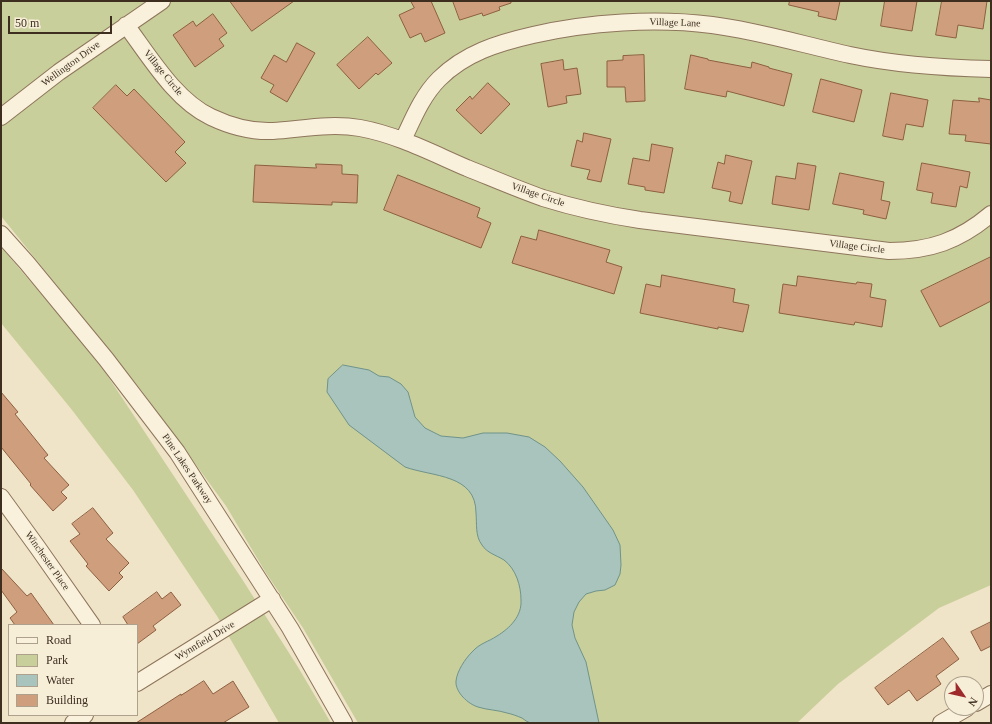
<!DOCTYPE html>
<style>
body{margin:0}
#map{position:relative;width:992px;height:724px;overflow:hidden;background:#f0e4c8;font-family:Georgia,serif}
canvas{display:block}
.frame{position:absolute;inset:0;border:2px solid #3d2e20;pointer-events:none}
.legend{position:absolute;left:8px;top:624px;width:130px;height:92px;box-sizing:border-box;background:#f7eed8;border:1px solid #ada18e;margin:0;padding:5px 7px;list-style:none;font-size:12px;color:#3d2e20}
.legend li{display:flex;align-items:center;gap:8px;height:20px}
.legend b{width:20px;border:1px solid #ada18e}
.north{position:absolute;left:944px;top:676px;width:40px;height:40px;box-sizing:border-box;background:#f7eed8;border:1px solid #ada18e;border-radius:50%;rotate:124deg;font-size:11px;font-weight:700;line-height:16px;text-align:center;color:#3d2e20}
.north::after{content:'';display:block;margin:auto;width:14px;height:18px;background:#9e2a2b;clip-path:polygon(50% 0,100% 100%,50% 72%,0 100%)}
.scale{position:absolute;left:8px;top:16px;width:104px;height:18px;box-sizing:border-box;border:2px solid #3d2e20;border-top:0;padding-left:5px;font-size:12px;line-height:14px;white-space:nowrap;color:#3d2e20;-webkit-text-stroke:3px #f7eed8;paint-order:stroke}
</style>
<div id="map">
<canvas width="992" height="724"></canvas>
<div class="frame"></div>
<ul class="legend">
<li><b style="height:5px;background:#faf1dc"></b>Road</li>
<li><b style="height:11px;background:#c9cf9b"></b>Park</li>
<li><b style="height:11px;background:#a9c4bc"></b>Water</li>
<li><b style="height:11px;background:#cf9f7d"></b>Building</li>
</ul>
<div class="north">N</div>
<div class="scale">50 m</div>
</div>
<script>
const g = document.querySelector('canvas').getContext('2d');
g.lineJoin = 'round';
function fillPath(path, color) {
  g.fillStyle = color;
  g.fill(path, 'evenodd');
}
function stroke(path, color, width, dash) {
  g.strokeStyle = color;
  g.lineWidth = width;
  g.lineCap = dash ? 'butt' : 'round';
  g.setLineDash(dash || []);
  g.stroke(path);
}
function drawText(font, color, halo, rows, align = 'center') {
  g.font = font + ' Georgia,serif';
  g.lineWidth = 3.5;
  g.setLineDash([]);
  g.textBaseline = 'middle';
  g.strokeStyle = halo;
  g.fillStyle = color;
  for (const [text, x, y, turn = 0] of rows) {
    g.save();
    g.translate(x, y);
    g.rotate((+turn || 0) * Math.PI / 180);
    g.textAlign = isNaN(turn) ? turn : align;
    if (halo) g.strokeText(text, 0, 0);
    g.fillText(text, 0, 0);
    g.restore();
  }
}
fillPath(new Path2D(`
 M1,1H991V585L939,608L838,684L797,723H358L303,628L266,573L226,506L142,391L1,216Z
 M1,247L81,341L107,375L242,579L298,667L331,723H279L217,616L133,490L72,410L1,323Z`), '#c9cf9b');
const water = new Path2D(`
 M343,365L369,370L379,376L389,377L401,384L408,392L415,417L425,428L441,436L463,438L483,433H507L529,437L545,447L560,461L583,487L613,530L620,545L621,565L620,574L615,585L605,590L596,591L586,594L579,602L574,612L572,625L575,638L586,662L599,723C577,723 554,724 532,723C528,723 525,720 522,718C517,716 512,714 507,713C498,710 487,710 478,707C468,704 455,692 456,681C457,671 465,659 472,652C480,643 488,642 497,636C510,628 522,616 521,600C521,586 516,569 504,560C496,555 487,553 482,545C475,536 477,524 476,513C476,474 433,477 405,467L349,425L327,392L328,379Z`);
fillPath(water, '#a9c4bc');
stroke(water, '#6f938a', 1);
const building = new Path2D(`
 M230,1H294L252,31Z
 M411,1H431L445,33L425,42L421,33L410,38L399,15L414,8Z
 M453,1H511V3L499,7L500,10L483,16L482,13L460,20Z
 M790,1H840L836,20L818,16L819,12L789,5Z
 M885,1H917L912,31L881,26Z
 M942,1H987L983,29L958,25L956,38L936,35Z
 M213,14L227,33L219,39L224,46L195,67L173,35L193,21L196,26Z
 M368,37L392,63L378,75L376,73L359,89L337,65Z
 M297,43L315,53L287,102L270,92L274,85L261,78L274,55L286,62Z
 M644,55L645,101L626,102L625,87H607V61L623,60V56Z
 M691,55L708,59V60L751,68L752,62L769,67V68L792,74L784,106L727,91L726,97L685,89Z
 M563,60L564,70L577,68L581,94L566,96L567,103L548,107L541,64Z
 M821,79L862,90L854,122L813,112Z
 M488,83L510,104L481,134L456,110L470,96L472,99Z
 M116,85L127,96L134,89L185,142L175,152L186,163L166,182L93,108Z
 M891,93L928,100L923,127L906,124L903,140L883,136Z
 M979,98L991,100V144L965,141L966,135L949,134L953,100L979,102Z
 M584,133L611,139L601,182L587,179L590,170L571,166L577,140L582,142Z
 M652,144L673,148L664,193L645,190V187L628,184L633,158L649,161Z
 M726,155L752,161L742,204L729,201L731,192L712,188L718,162L724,164Z
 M798,163L816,166L809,210L772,204L776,176L795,179Z
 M922,163L970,172L967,188L960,186L956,207L931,203L933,193L917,190Z
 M316,164L342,165V174L358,175L357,203L332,202V205L253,202L255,165L316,168Z
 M840,173L884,182L881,200L890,202L886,219L863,214L864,210L833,204Z
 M398,175L480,208L477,217L491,223L481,248L384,210Z
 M539,230L610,250L606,262L622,267L614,294L512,263L521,236L536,240Z
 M991,257V301L940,327L921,291Z
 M662,275L735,289L733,302L749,305L743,332L718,327V329L640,313L646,284L660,287Z
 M798,276L856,284L857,282L872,284L870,297L886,300L882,327L855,322L854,325L779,313L783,284L796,286Z
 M1,392L18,412L15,414L48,455L44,458L69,485L61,492L67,498L53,511L30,485L31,484L1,447Z
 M93,508L113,533L106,539L129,563L119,573L123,577L109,591L86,566L88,564L70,541L80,534L72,524Z
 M1,568L27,596L31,593L54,625H15L10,618L17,612L1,590Z
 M157,592L162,599L171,592L181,605L153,626L156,630L137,644V625H128L123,617Z
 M991,622V646L981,651L971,632Z
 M943,638L959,659L936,676L941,684L917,701L909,690L888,705L875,688Z
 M204,681L213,694L233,681L249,707L223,723H136L181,694V695Z`);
fillPath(building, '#cf9f7d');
stroke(building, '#8d5f41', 1);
const minor = new Path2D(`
 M126,25C150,57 175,100 211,117C230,126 252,132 273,131C302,129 331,123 360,128C398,135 432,153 467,168C492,178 517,189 543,198C575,208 607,215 640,220L889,251C930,251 959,241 991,214
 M1,117L59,72L162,1
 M403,140C413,119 422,96 439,79C465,53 498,43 533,35C589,22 656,18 712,25C759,31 804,45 850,55C897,65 944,68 991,69
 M1,234L27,263L106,359L177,452L290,628L344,723
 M1,497L38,548L92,625
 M137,683L272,599
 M976,703L991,694
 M73,723L85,715
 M941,723L967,708`);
stroke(minor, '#8d765c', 18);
stroke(minor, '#faf1dc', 16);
drawText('10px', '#3d2e20', '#f7eed8', [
 ["Village Lane",675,23,2],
 ["Wellington Drive",71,64,-36],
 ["Village Circle",163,73,51],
 ["Village Circle",538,195,19],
 ["Village Circle",857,247,7],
 ["Pine Lakes Parkway",187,469,56],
 ["Winchester Place",47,561,55],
 ["Wynnfield Drive",205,641,-31]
]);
</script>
